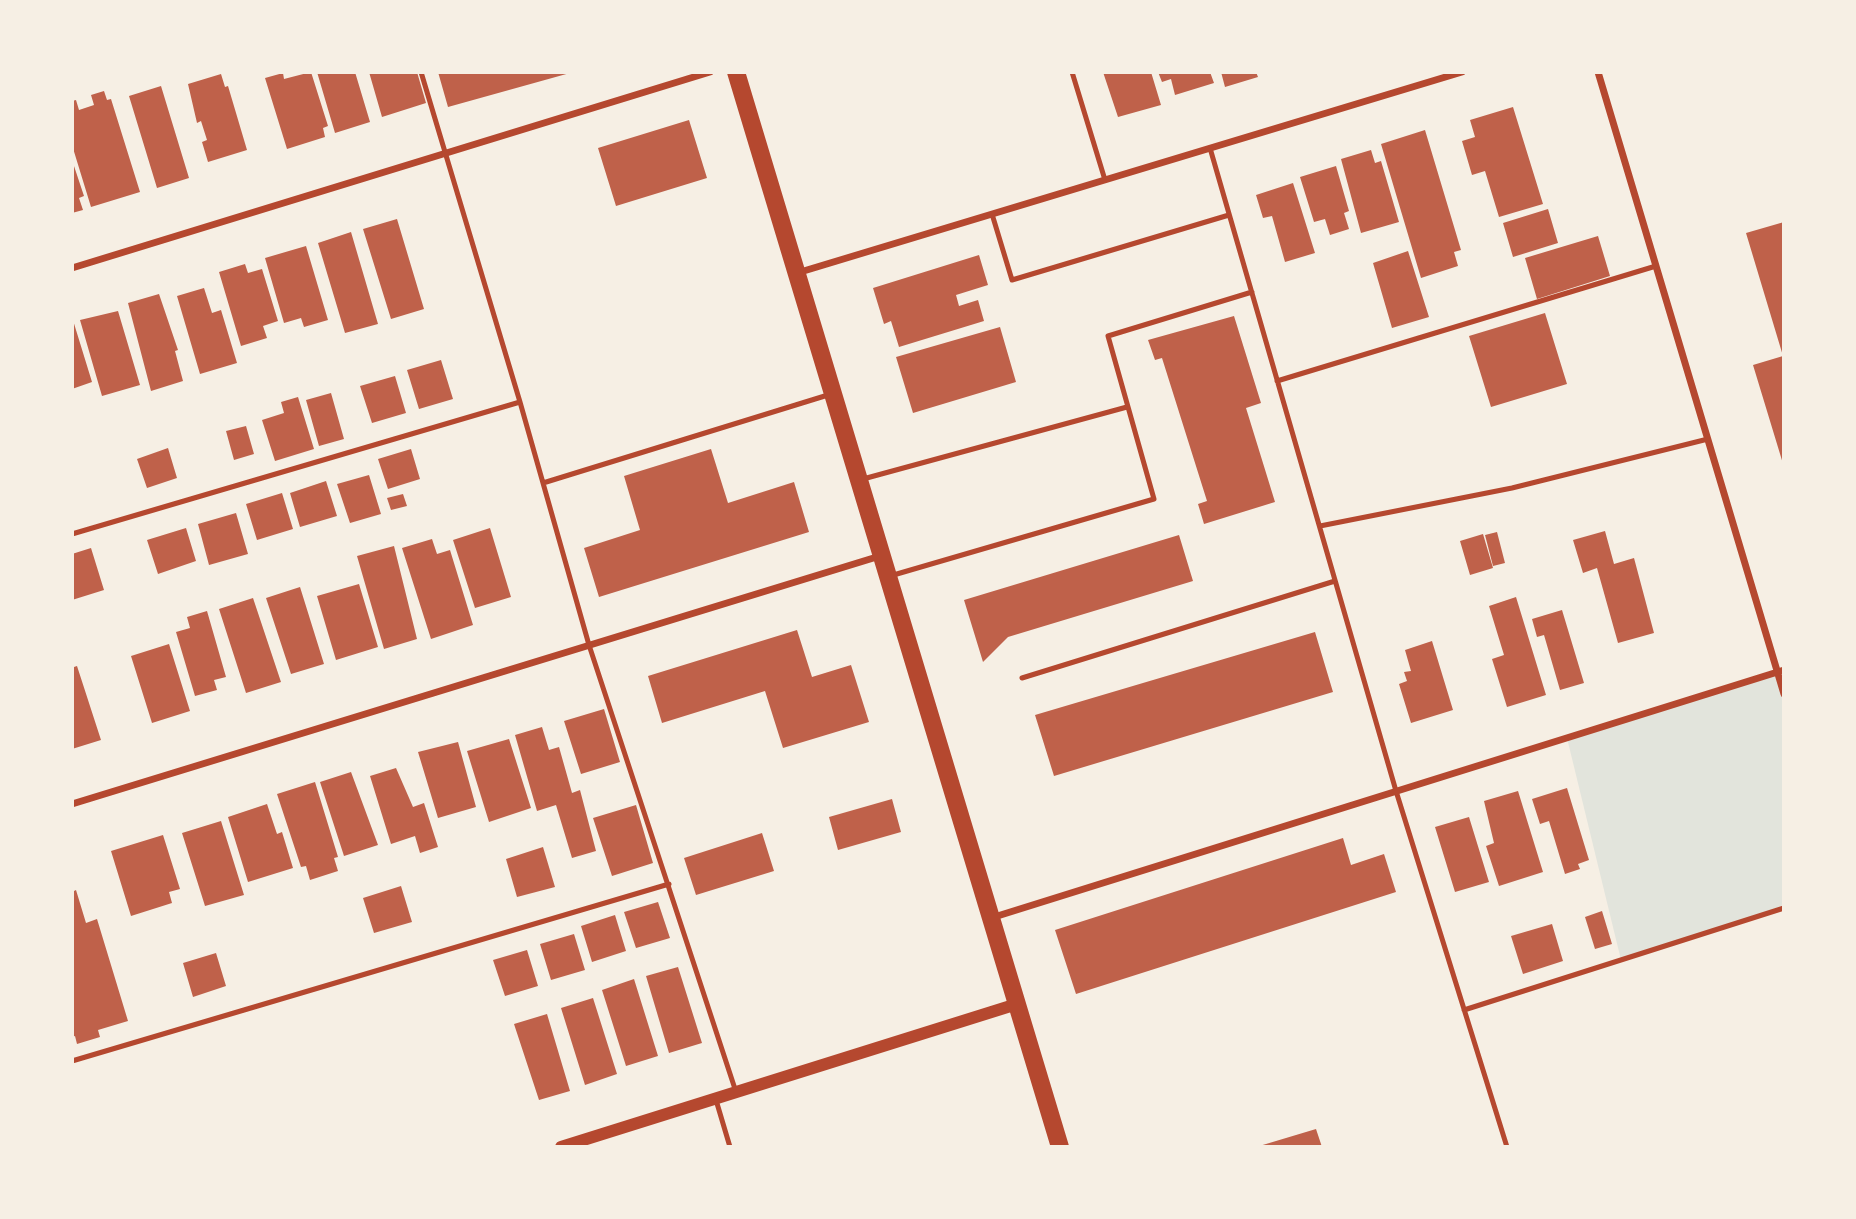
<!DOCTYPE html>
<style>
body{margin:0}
#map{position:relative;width:1856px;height:1219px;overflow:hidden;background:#f6efe4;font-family:Overpass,sans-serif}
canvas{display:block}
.frame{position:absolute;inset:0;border:74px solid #f6efe4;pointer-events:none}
</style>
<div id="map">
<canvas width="1856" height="1219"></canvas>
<div class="frame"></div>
</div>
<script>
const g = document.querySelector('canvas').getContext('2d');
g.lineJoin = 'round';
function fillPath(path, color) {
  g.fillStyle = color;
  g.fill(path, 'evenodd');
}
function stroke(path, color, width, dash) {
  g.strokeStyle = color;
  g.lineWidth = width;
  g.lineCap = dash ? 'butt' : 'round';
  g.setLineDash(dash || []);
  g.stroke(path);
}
fillPath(new Path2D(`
 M1778,672L1784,694V908L1621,960L1567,738Z`), '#e2e4dc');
fillPath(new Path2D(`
 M311,72L328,126L323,128L325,137L287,149L265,78L283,73L284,79Z
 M317,72H355L370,122L335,133Z
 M369,72H417L426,103L382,117Z
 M438,72H570V73L448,107Z
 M1103,72H1151L1161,105L1118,117Z
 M1158,72H1210L1214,83L1175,95L1171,79L1162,82Z
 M1221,72H1256L1258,77L1225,87Z
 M221,74L225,87L228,86L247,150L208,162L202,142L207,140L201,121L197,123L188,84Z
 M161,86L189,178L157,188L129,96Z
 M104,91L107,100L111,99L140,192L91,207L72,145V101L76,100L79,110L94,105L91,95Z
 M1513,107L1543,204L1499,217L1485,171L1472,175L1462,141L1475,137L1470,120Z
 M689,120L707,178L616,206L598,148Z
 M1425,130L1461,250L1454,252L1458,266L1421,278L1381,144Z
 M1371,150L1375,163L1381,161L1399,222L1361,233L1341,159Z
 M72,160L84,196L79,198L83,210L72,213Z
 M1336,166L1349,211L1344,213L1349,229L1330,235L1325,219L1314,222L1300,177Z
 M1293,183L1315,253L1285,262L1272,216L1263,218L1256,195Z
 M1548,209L1558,243L1513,257L1503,223Z
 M397,219L424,309L391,319L363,229Z
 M1784,222V467L1753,365L1783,356L1746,233Z
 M351,232L378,324L345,333L318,243Z
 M1598,236L1610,276L1537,299L1525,258Z
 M306,246L328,320L304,327L301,318L284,323L265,258Z
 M1408,251L1429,317L1392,328L1373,263Z
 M979,255L988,285L956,295L959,306L978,300L984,321L899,347L891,321L884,324L873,288Z
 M245,264L248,273L262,269L278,321L263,326L267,338L241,346L219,272Z
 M204,288L212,313L221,310L237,363L200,374L177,296Z
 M159,294L178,350L175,351L183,381L151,391L128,303Z
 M118,311L140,385L102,396L80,320Z
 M1545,313L1567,384L1491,407L1469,336Z
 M1234,316L1261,403L1246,408L1275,502L1204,524L1198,504L1207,501L1162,358L1155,360L1148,340Z
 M72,317L92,382L72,389Z
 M1000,327L1016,382L913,413L896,357Z
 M441,360L453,399L419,409L407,370Z
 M395,376L406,413L372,423L360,386Z
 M331,393L344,439L319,446L306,400Z
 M298,397L314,449L275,461L262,420L284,413L281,402Z
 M246,426L254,454L234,460L226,431Z
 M168,448L177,478L147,488L137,459Z
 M411,449L420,479L388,489L378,459Z
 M711,449L728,503L794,482L809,532L599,597L584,548L640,530L624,476Z
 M369,475L381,514L350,523L337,484Z
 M326,481L337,516L300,527L290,493Z
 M282,493L293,529L257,540L246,504Z
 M403,494L407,506L391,510L387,498Z
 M236,513L248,554L209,565L198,524Z
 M186,528L196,561L158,574L147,540Z
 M490,528L511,597L475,608L453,540Z
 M1605,531L1614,564L1634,558L1654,633L1618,643L1597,568L1583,573L1573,540Z
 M1497,532L1505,563L1493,566L1485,535Z
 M1483,534L1493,568L1470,575L1460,541Z
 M1179,535L1193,581L1008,637L983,662L964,600Z
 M432,539L437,554L450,550L473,625L431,639L402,548Z
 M394,546L417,639L384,649L357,556Z
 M91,548L104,590L72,600V554Z
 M359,584L378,647L336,660L317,596Z
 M300,587L324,664L291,674L266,598Z
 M1516,597L1546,695L1507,707L1492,659L1504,655L1489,606Z
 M253,598L281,682L246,693L219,609Z
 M1562,610L1584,683L1560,690L1544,635L1537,637L1532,619Z
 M207,611L226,677L214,680L217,690L195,696L176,632L190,628L187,617Z
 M797,630L812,677L851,665L869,722L783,748L765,691L662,723L648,676Z
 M1315,632L1333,692L1054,776L1035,715Z
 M1432,641L1453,710L1411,723L1399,684L1407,681L1404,672L1411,671L1405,650Z
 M169,644L190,711L152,723L131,656Z
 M72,660L74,667L77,666L101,740L72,749Z
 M604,709L620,762L581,774L564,721Z
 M542,727L549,750L559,747L572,793L580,790L596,851L572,858L556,805L537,811L515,735Z
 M509,739L531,808L489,822L467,751Z
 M458,742L476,807L438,818L418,752Z
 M396,768L413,807L424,803L438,847L420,853L415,836L391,844L370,776Z
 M351,772L378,845L344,856L320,782Z
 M315,782L338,857L334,858L338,871L310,880L306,866L301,867L277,794Z
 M1567,788L1589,860L1578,864L1580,869L1565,874L1549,821L1540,824L1532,799Z
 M1518,791L1543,872L1499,886L1486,846L1494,843L1484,801Z
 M892,799L901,832L838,850L829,817Z
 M267,804L277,834L282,832L293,868L248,882L228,817Z
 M636,805L653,863L612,876L593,818Z
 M1469,817L1489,882L1455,892L1435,827Z
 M221,821L244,895L205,906L182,833Z
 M762,833L774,871L696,895L684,858Z
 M163,835L180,889L169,892L172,903L131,916L111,851Z
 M1343,838L1351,865L1384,854L1396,892L1076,994L1055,930Z
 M543,847L555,887L517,897L506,859Z
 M401,886L412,922L374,933L363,898Z
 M76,890L86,923L97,919L128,1021L98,1030L100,1037L77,1044L75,1036L72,1037V892Z
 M658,902L670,938L636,948L624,912Z
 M1602,911L1612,944L1595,949L1585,917Z
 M615,915L626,951L592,962L581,926Z
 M1552,924L1563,961L1523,974L1511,936Z
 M574,934L585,970L551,980L540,944Z
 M527,950L538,986L505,996L493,960Z
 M216,953L226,986L193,997L183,963Z
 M678,967L702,1043L669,1053L646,976Z
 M634,979L658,1056L626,1066L602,990Z
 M593,998L617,1074L585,1085L561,1008Z
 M547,1014L570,1091L539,1100L514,1024Z
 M1316,1129L1322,1147H1256Z`), '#bf614a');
stroke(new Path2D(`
 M421,72L520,402L589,645L736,1092
 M1072,72L1105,180
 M1210,148L1396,791L1507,1147
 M992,214L1012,280L1229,215
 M1277,381L1656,266
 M863,479L1127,407
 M543,483L828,395
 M1320,526L1512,488L1708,439
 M72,534L520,402
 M890,576L1154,499L1108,336L1252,292
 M1022,678L1335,581
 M1464,1010L1784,908
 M72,1061L669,884
 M716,1100L730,1147`), '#b5482f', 5);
stroke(new Path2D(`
 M1598,72L1784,694
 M72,268L710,72
 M797,273L1462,72
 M72,804L880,556
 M991,918L1784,670`), '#b5482f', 7);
stroke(new Path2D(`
 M561,1147L1017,1004`), '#b5482f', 12);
stroke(new Path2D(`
 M736,72L1060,1147`), '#b5482f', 18);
</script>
